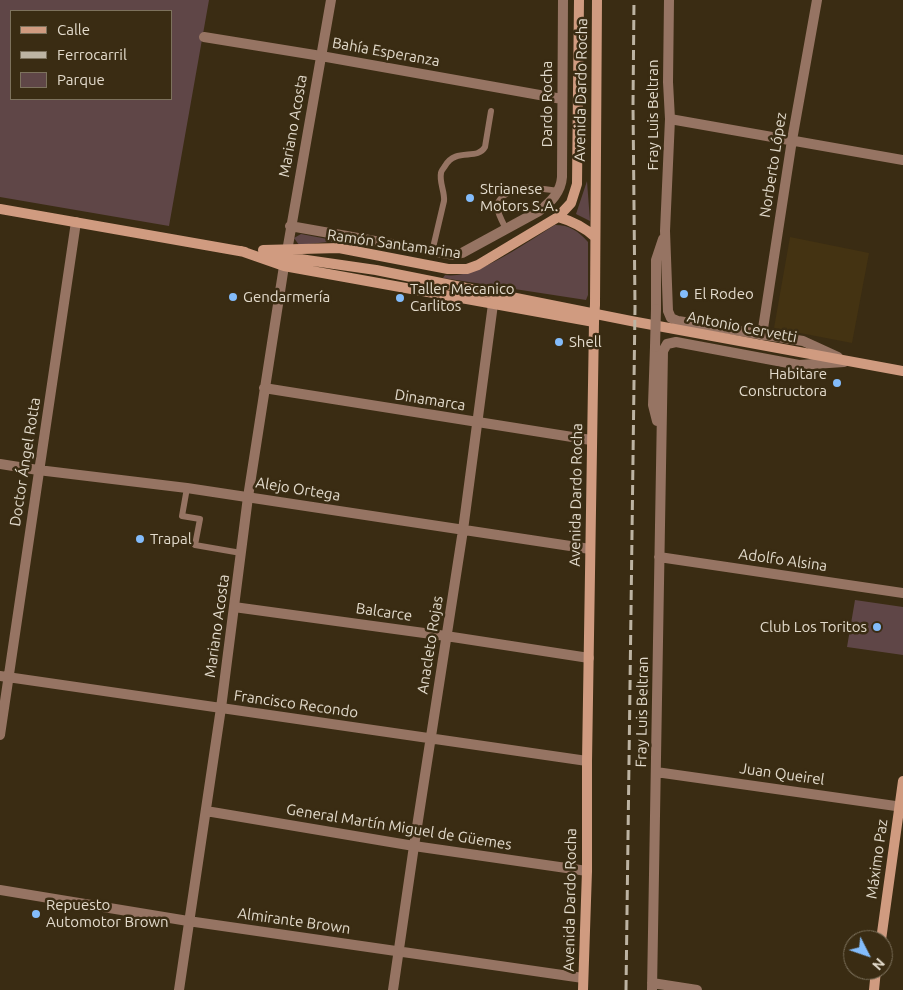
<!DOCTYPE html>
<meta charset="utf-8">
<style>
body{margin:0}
#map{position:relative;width:903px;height:990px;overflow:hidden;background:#3a2c13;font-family:Ubuntu,sans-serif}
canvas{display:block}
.legend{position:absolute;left:10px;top:10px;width:162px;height:90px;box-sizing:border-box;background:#3a2c13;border:1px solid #7d725d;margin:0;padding:6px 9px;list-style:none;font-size:15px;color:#e2dacb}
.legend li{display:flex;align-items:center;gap:10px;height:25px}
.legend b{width:25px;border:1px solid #7d725d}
.north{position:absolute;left:843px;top:930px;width:50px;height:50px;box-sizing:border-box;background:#3a2c13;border:1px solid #7d725d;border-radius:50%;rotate:131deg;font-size:14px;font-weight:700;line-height:20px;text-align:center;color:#e2dacb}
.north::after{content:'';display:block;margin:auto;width:18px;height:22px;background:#83bcfb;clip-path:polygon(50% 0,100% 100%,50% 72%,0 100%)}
</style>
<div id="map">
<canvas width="903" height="990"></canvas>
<ul class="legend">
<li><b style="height:6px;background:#d09b80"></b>Calle</li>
<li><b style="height:6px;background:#bdb4a3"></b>Ferrocarril</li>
<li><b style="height:14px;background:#5f4647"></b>Parque</li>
</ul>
<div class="north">N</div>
</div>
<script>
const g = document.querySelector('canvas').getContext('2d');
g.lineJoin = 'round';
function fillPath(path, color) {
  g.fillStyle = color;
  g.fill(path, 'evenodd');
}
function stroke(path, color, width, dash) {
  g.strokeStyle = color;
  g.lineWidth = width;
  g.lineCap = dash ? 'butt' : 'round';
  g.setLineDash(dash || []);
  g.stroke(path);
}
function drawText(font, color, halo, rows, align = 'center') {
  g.font = font + ' Ubuntu,sans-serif';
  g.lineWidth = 5;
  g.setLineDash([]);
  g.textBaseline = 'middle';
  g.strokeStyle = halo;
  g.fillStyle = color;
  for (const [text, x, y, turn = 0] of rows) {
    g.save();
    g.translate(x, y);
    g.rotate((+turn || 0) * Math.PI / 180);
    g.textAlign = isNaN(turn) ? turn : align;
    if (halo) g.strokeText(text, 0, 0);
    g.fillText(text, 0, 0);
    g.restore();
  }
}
fillPath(new Path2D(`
 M790,237L869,253L852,343L774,328Z`), '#443312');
fillPath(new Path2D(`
 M0,0H209L169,226L0,197ZM11,11H171V99H11Z
 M587,181L590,221L576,214Z
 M555,225C570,225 578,231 588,242V295L586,300L443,278L445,275C476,280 528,241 555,225Z
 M301,234L338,241L299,245L294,238Z
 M855,600L903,607V655L847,647Z`), '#5f4647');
stroke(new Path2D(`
 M506,229C503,223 498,214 497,207C497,203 499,200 502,197C519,183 539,188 558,191
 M432,252L444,201C445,192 439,182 441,173C441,171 443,169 445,166C456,147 477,161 485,147L491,111
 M187,488L182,516L200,519L195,545L241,553`), '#967463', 6);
stroke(new Path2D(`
 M669,0L668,82L670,119L665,231L668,311L671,318L678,321L803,341L838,357
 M204,37L321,56L562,99
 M670,119L903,160
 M290,226L454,255L462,253L539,211C551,202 561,192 562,177L563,0
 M286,257L331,0
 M656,309V260L663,239
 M762,335L792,140L817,0
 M655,347L653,405L657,421
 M264,388L591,440
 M0,464L38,470L187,488L590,549
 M659,557L903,593
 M234,607L446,636L589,658
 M0,676L587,761
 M0,735L76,222
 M656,772L903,807
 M206,811L414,846L587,871
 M0,890L188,921L583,978
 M652,983L697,990
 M179,990L221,708L248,497L284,266
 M393,990L414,846L463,530L493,304
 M652,990L663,351L667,344L676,342L799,365L844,362`), '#967463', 10);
stroke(new Path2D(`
 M0,209L245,252
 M558,217C572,221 584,227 595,237
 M263,250L339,248L448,269H467L478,265L558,217L571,203L577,184L579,0
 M241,251L284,266L594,322L587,761V871L583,990
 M265,254L376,270L631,321L903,371
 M595,304L597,0
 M881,940L903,781
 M874,990L876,970`), '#d09b80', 10);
stroke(new Path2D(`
 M626,990L635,307L633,105L634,0`), '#bdb4a3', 3, [10, 5]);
stroke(new Path2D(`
 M655,347L656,309`), '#967463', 10);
stroke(new Path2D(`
 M594,322L595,304`), '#d09b80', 10);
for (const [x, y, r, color] of [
 [470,198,5,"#83bcfb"],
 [684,294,5,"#83bcfb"],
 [233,297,5,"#83bcfb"],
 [400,298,5,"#83bcfb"],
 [559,342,5,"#83bcfb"],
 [837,383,5,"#83bcfb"],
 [140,539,5,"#83bcfb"],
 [877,627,5,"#83bcfb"],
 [36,914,5,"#83bcfb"]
]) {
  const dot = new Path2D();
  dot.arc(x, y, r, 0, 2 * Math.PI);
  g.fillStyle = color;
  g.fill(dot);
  stroke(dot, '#3a2c13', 2);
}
drawText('15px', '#e2dacb', '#3a2c13', [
 ["Bahía Esperanza",386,52,10],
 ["Avenida Dardo Rocha",581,90,-89],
 ["Dardo Rocha",547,104,-90],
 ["Fray Luis Beltran",653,115,-90],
 ["Mariano Acosta",293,126,-80],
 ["Norberto López",773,165,-81],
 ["Ramón Santamarina",394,244,8],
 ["Antonio Cervetti",742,327,11],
 ["Dinamarca",430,400,9],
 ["Doctor Ángel Rotta",25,462,-81],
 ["Alejo Ortega",298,489,9],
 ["Avenida Dardo Rocha",576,495,-89],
 ["Adolfo Alsina",783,560,8],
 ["Balcarce",384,612,8],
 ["Mariano Acosta",217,626,-82],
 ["Anacleto Rojas",430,645,-81],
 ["Francisco Recondo",296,704,8],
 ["Fray Luis Beltran",642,712,-89],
 ["Juan Queirel",782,774,8],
 ["General Martín Miguel de Güemes",399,827,9],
 ["Máximo Paz",877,859,-82],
 ["Avenida Dardo Rocha",570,900,-89],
 ["Almirante Brown",294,921,8]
]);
drawText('15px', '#e2dacb', '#3a2c13', [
 ["Strianese",480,189],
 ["Motors S.A.",480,206],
 ["Taller Mecanico",410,289],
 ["Carlitos",410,306],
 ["El Rodeo",694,294],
 ["Gendarmería",243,297],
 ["Shell",569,342],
 ["Habitare",827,374,"right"],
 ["Constructora",827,391,"right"],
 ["Trapal",150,539],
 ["Club Los Toritos",867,627,"right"],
 ["Repuesto",46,905],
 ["Automotor Brown",46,922]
], 'left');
</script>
